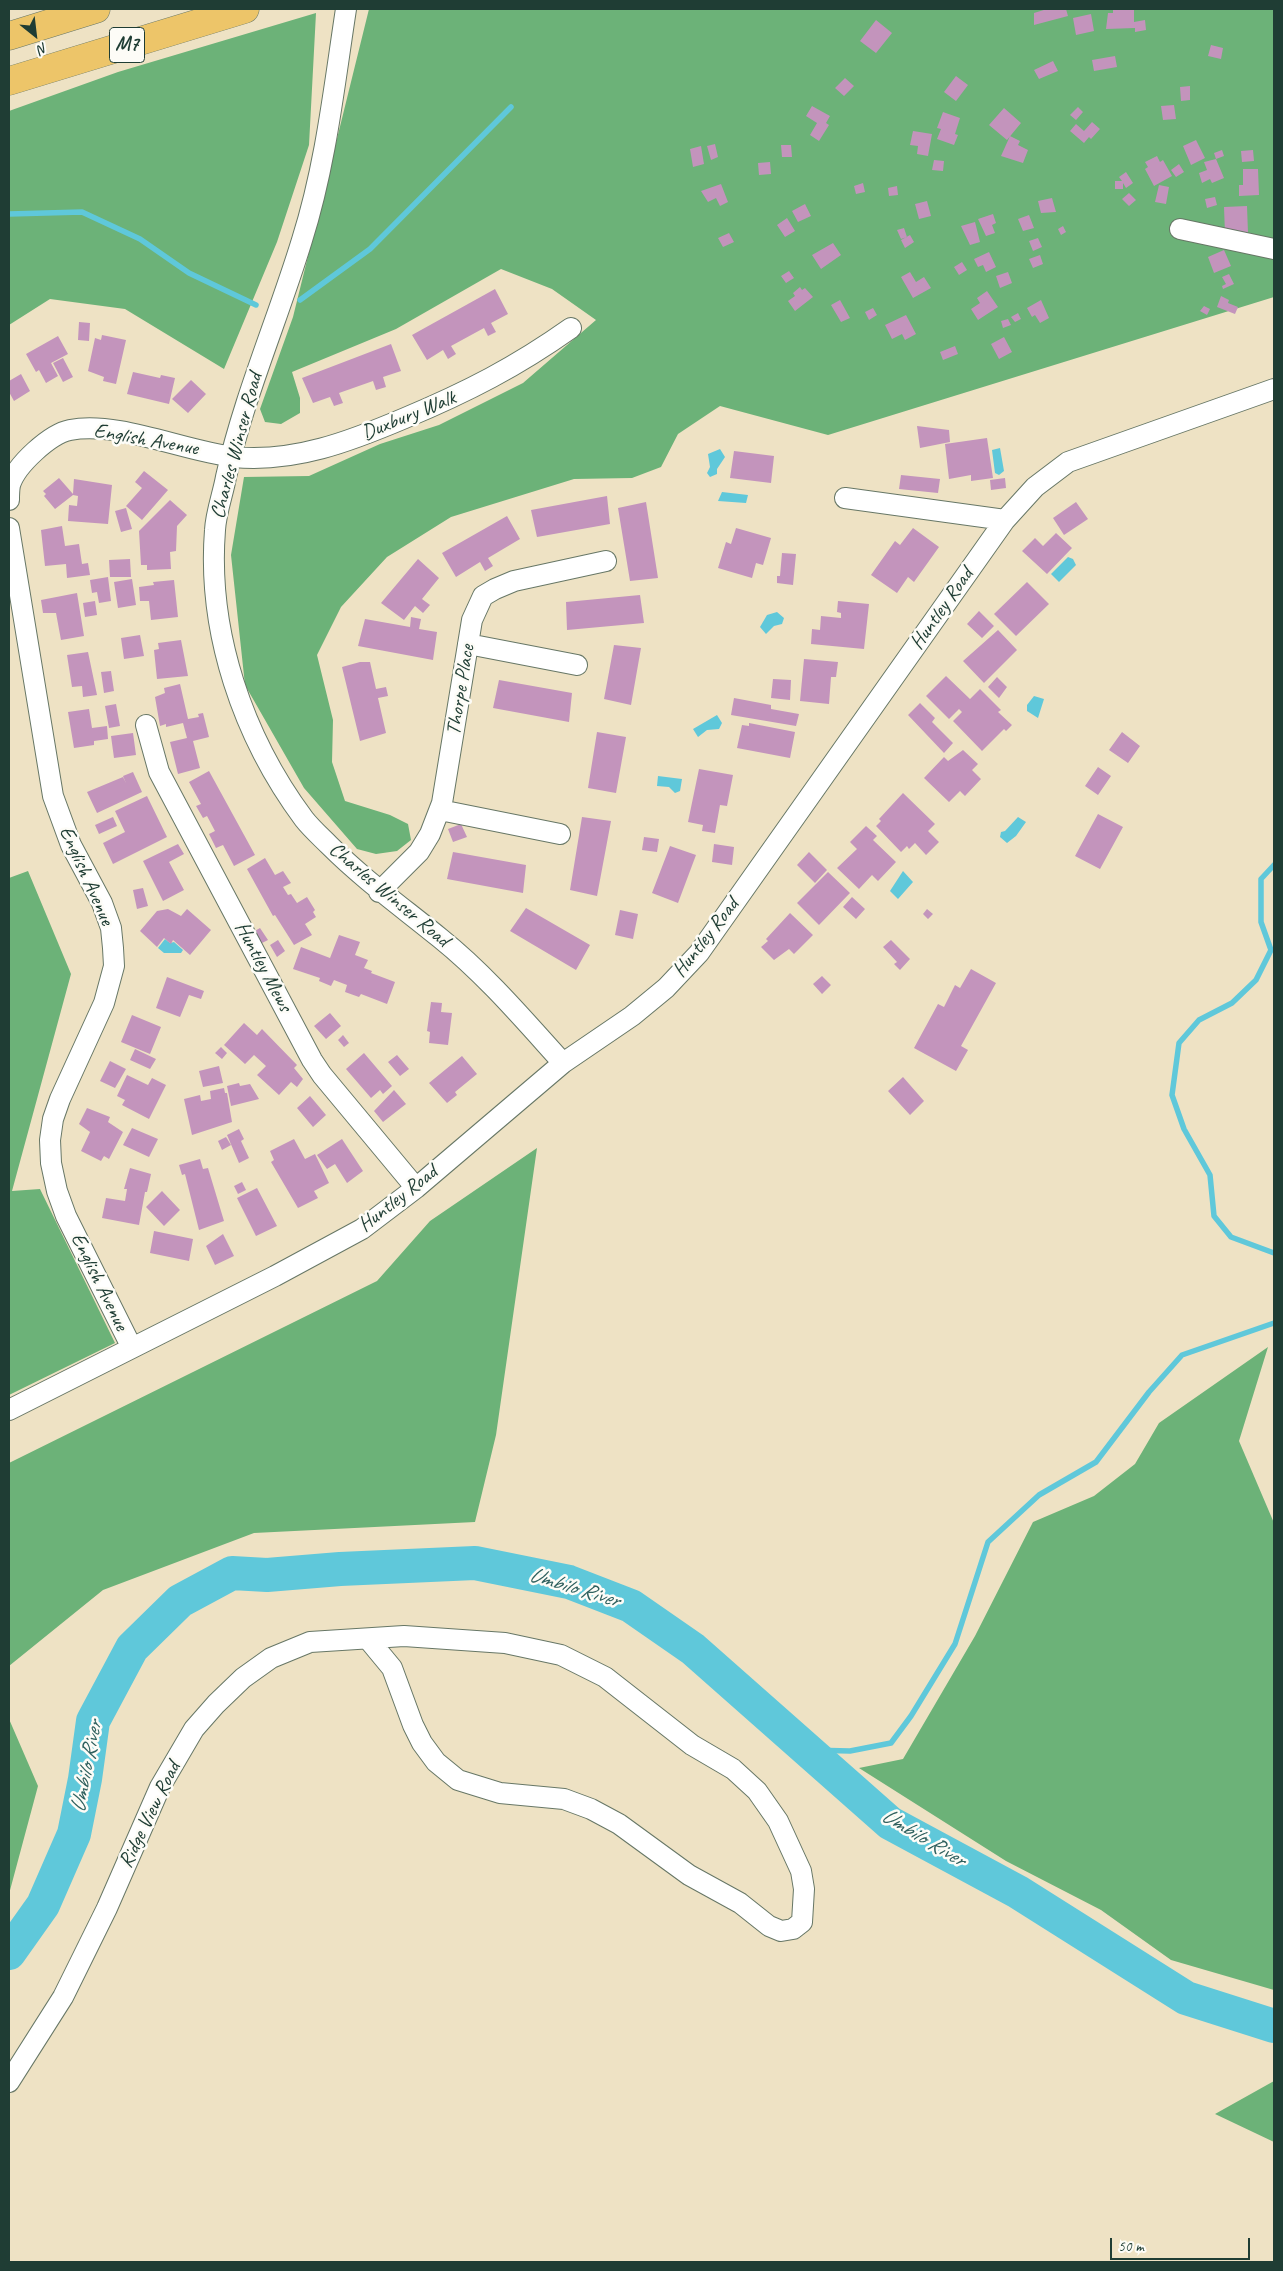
<!DOCTYPE html>
<style>
body{margin:0}
#map{position:relative;width:1283px;height:2271px;overflow:hidden;background:#eee2c4;font-family:Caveat,sans-serif}
canvas{display:block}
.frame{position:absolute;inset:0;border:10px solid #1f3d34;pointer-events:none}
.north{position:absolute;left:10px;top:10px;width:50px;height:50px;-webkit-text-stroke:4px #fdfcf7;paint-order:stroke;rotate:151deg;font-size:14px;font-weight:700;line-height:20px;text-align:center;color:#1f3d34}
.north::after{content:'';display:block;margin:auto;width:18px;height:22px;background:#1f3d34;clip-path:polygon(50% 0,100% 100%,50% 72%,0 100%)}
.scale{position:absolute;left:1110px;top:2238px;width:140px;height:22px;box-sizing:border-box;border:2px solid #1f3d34;border-top:0;padding-left:6px;font-size:15px;line-height:18px;white-space:nowrap;color:#1f3d34;-webkit-text-stroke:4px #fdfcf7;paint-order:stroke}
</style>
<div id="map">
<canvas width="1283" height="2271"></canvas>
<div class="frame"></div>
<div class="north">N</div>
<div class="scale">50 m</div>
</div>
<script>
const g = document.querySelector('canvas').getContext('2d');
g.lineJoin = 'round';
function fillPath(path, color) {
  g.fillStyle = color;
  g.fill(path, 'evenodd');
}
function stroke(path, color, width, dash) {
  g.strokeStyle = color;
  g.lineWidth = width;
  g.lineCap = dash ? 'butt' : 'round';
  g.setLineDash(dash || []);
  g.stroke(path);
}
function drawText(font, color, halo, rows, align = 'center') {
  g.font = font + ' Caveat,sans-serif';
  g.lineWidth = 5;
  g.setLineDash([]);
  g.textBaseline = 'middle';
  g.strokeStyle = halo;
  g.fillStyle = color;
  for (const [text, x, y, turn = 0] of rows) {
    g.save();
    g.translate(x, y);
    g.rotate((+turn || 0) * Math.PI / 180);
    g.textAlign = isNaN(turn) ? turn : align;
    if (halo) g.strokeText(text, 0, 0);
    g.fillText(text, 0, 0);
    g.restore();
  }
}
fillPath(new Path2D(`
 M369,9H1274V297L828,435L720,406L678,434L661,467L632,478L574,479L451,517L387,557L341,607L317,655L333,720L332,762L345,801L390,815L408,824L411,840L397,851L376,854L357,849L304,788L245,685L231,555L244,477L309,476L380,444L439,425L523,383L596,320L552,289L501,269L396,329L292,372L300,398V413L281,424L265,422L260,409L293,317Z
 M316,13L309,145L277,242L224,369L125,309L50,299L9,325V111L118,72Z
 M28,871L71,974L12,1191L40,1189L115,1343L9,1395V878Z
 M537,1148L496,1435L475,1522L254,1533L103,1590L9,1666V1463L377,1281L430,1221Z
 M1268,1347L1239,1441L1274,1523V1990L1171,1960L1101,1910L1006,1861L859,1768L903,1759L975,1636L1033,1522L1094,1496L1135,1464L1159,1423Z
 M9,1719L38,1786L9,1894Z
 M1274,2081V2142L1215,2114Z`), '#6cb278');
fillPath(new Path2D(`
 M1000,448L1004,471L999,475L995,473L992,450Z
 M720,449L725,457L717,469V474L710,477L707,473L710,467L708,454Z
 M722,492L748,495L746,503L718,501Z
 M1068,557L1073,559L1076,565L1059,582L1051,574Z
 M777,612L784,618L782,624L774,626L766,634L760,627L767,615Z
 M1034,696L1044,699L1038,718L1027,711V705Z
 M717,715L722,723L719,729L707,730L698,737L693,729Z
 M658,776L682,779L680,791L675,793L669,787L657,786Z
 M1018,817L1026,822L1016,836L1007,843L1000,837L1001,832L1005,831Z
 M903,871L913,882L898,899L890,891Z
 M165,939L170,943L174,942L183,950L181,953H164L158,948Z`), '#5fc8da');
stroke(new Path2D(`
 M9,214L82,212L140,239L189,273L256,305
 M300,300L370,249L511,107
 M1274,865L1261,879V922L1271,950L1256,980L1232,1003L1199,1020L1179,1043L1172,1095L1184,1129L1210,1175L1214,1216L1231,1237L1274,1253
 M809,1750L850,1751L891,1743L911,1716L955,1644L988,1542L1039,1495L1096,1462L1149,1392L1182,1355L1274,1323`), '#5fc8da', 5.5);
stroke(new Path2D(`
 M9,1953L43,1905L74,1834L85,1779L93,1721L132,1648L180,1601L232,1573L267,1575L340,1569L475,1563L569,1582L631,1606L693,1649L890,1823L1018,1892L1186,1998L1274,2026`), '#5fc8da', 34);
fillPath(new Path2D(`
 M1047,9H1066L1068,16L1034,25V13Z
 M1113,9H1134V22L1145,20L1146,30L1135,32V28L1106,29L1108,13H1113Z
 M1091,14L1094,31L1076,35L1073,18Z
 M876,20L892,33L876,53L860,41Z
 M1211,45L1223,48L1221,59L1208,56Z
 M1115,56L1117,67L1094,71L1092,60Z
 M1053,61L1058,71L1039,79L1034,70Z
 M956,76L968,85L956,101L944,92Z
 M845,78L854,86L844,96L835,88Z
 M1190,86V100L1181,101L1180,87Z
 M1174,105L1176,119L1163,120L1161,106Z
 M812,106L830,116L826,123L829,125L819,141L810,135L817,123L806,116Z
 M1078,107L1083,112L1076,120L1070,115Z
 M1004,108L1021,123L1007,140L989,125Z
 M943,112L960,118L955,134L958,135L954,145L937,139L941,129L937,128Z
 M1092,122L1100,129L1091,139L1089,137L1084,143L1070,131L1076,124L1084,131Z
 M913,131L932,134L928,156L917,154L918,146L910,145Z
 M1010,136L1020,141L1018,145L1028,150L1023,163L1001,156Z
 M1196,140L1205,158L1191,165L1183,146Z
 M715,144L718,157L711,160L707,146Z
 M781,145H791L792,157H782Z
 M701,146L704,164L693,167L690,149Z
 M1222,150L1224,156L1216,159L1224,178L1212,183L1210,179L1202,183L1199,173L1207,170L1204,162L1216,159L1214,153Z
 M1253,150L1254,161L1242,162L1241,151Z
 M1157,156L1160,162L1163,160L1172,176L1154,186L1145,169L1148,167L1145,162Z
 M934,160L944,161L943,171L932,170Z
 M770,162L771,174L759,175L758,163Z
 M1179,164L1184,172L1176,177L1171,170Z
 M1243,169H1258L1259,195L1239,196V185H1243Z
 M1126,172L1133,183L1126,188L1123,183V189H1115V181H1122L1119,177Z
 M863,183L865,192L856,194L854,186Z
 M721,184L728,202L720,206L716,198L708,202L701,191Z
 M1159,185L1169,187L1166,204L1155,202Z
 M897,186L898,195L889,196L888,188Z
 M1129,193L1136,200L1129,206L1122,199Z
 M1215,197L1217,205L1207,208L1205,199Z
 M1052,198L1056,212L1041,213L1038,201Z
 M927,201L931,216L919,219L915,204Z
 M805,204L811,216L798,222L792,211Z
 M1247,206L1248,233L1225,234L1224,207Z
 M993,214L996,223L992,225L995,233L986,236L978,219Z
 M1029,215L1034,228L1023,231L1018,219Z
 M787,218L795,231L785,237L777,225Z
 M975,222L980,242L970,245L961,226Z
 M1063,226L1066,232L1061,235L1058,229Z
 M904,228L907,237L901,239L897,230Z
 M729,233L734,242L723,247L718,238Z
 M910,235L914,242L905,248L901,240Z
 M1038,238L1042,247L1033,251L1029,241Z
 M833,243L841,255L821,269L812,255Z
 M1224,250L1231,266L1214,273L1208,257Z
 M989,252L996,267L986,272L983,265L978,267L974,259Z
 M1040,255L1043,264L1033,268L1029,259Z
 M962,262L967,270L959,275L954,267Z
 M789,271L794,278L786,283L781,276Z
 M910,272L916,282L924,277L931,288L913,298L901,277Z
 M1008,272L1012,283L1000,288L996,276Z
 M1229,274L1234,284L1223,289L1222,286L1226,284L1222,277Z
 M800,287L802,290L805,288L813,297L795,311L788,301L795,296L793,293Z
 M495,289L508,314L491,323L496,332L488,336L484,328L451,346L456,354L448,359L443,350L427,360L412,335Z
 M987,291L998,307L978,320L971,309L980,303L977,298Z
 M1221,296L1229,300L1228,303L1238,307L1235,314L1217,307Z
 M840,300L850,318L841,322L831,305Z
 M1041,300L1049,318L1040,323L1035,315L1032,317L1027,308Z
 M1204,306L1210,309L1207,315L1200,311Z
 M873,308L877,315L869,320L865,312Z
 M1018,313L1021,319L1015,322L1011,317Z
 M906,315L916,334L905,340L902,334L892,339L885,325Z
 M1008,319L1011,325L1003,328L1001,321Z
 M79,322L90,323L89,341L78,340Z
 M102,335L126,340L116,384L103,381L104,377L88,371L95,338L101,340Z
 M58,336L68,354L51,363L58,376L46,383L39,370L36,372L26,354Z
 M1004,337L1012,352L999,359L991,344Z
 M391,344L401,371L383,377L386,387L376,390L373,381L339,393L343,403L334,406L330,397L313,403L302,378Z
 M955,346L958,354L943,360L940,352Z
 M63,358L73,377L63,382L53,363Z
 M133,372L160,378L161,375L175,378L169,404L127,394Z
 M21,374L30,391L14,401L9,392V381Z
 M191,380L206,394L188,413L172,399Z
 M917,426L949,430L950,442L920,448Z
 M987,438L993,478L971,481V475L949,479L945,444Z
 M734,451L774,456L771,483L730,478Z
 M144,471L168,490L142,520L126,506L142,488L135,482Z
 M901,475L940,479L938,493L899,489Z
 M59,478L73,494L74,479L112,485L108,524L68,521L69,505L77,506L78,496L73,495L55,509L44,496L46,494L43,491Z
 M1005,478L1006,488L991,490L990,480Z
 M607,496L610,524L537,537L531,510Z
 M170,500L187,515L177,526L176,551L170,552L171,569L147,570V565H141L139,531Z
 M646,502L658,578L630,581L618,508Z
 M1076,502L1088,519L1064,535L1053,518Z
 M126,508L132,529L121,532L115,511Z
 M507,516L520,539L488,558L493,566L485,571L480,562L456,577L442,553Z
 M62,526L65,546L79,544L82,564L88,563L90,575L67,578L66,564L45,566L41,530Z
 M736,528L771,538L763,565L756,563L752,578L718,568L726,542L731,544Z
 M913,528L939,547L914,582L908,577L897,593L871,575L895,541L900,545Z
 M1056,533L1072,548L1047,574L1022,551L1035,538L1043,546Z
 M782,553L796,554L793,585L777,583V576H780Z
 M130,559L131,577H110L109,560Z
 M418,559L439,578L422,599L430,605L423,613L415,606L404,620L381,603Z
 M108,577L111,601L99,603L97,592L92,593L90,580Z
 M132,579L136,605L118,608L114,582Z
 M174,580L178,617L151,620L149,601H140L139,587L154,585L153,582Z
 M1027,582L1049,604L1016,636L994,614Z
 M77,593L84,636L61,640L56,613H43L41,600Z
 M640,595L644,623L567,630L566,602Z
 M95,601L97,615L85,617L83,603Z
 M838,601L869,604L864,649L811,644L812,629L820,630L821,616L841,618V613L837,612Z
 M979,611L994,626L982,638L967,624Z
 M411,617L421,619L419,629L437,632L433,660L358,646L365,619L410,627Z
 M998,630L1017,650L984,683L963,661Z
 M140,635L144,656L124,659L121,638Z
 M181,640L188,676L157,679L154,650L159,649L158,643Z
 M614,645L641,648L631,705L604,699Z
 M88,652L97,695L83,697L82,686L72,687L67,655Z
 M804,659L838,662L836,677H831L829,704L800,701Z
 M360,662H370L376,689L386,687L388,696L378,698L386,733L360,741L342,667Z
 M111,671L114,691L104,693L101,672Z
 M946,676L970,699L980,689L1001,710L998,712L1012,725L1006,731L1004,729L982,751L953,721L962,712L959,709L949,719L926,696Z
 M997,677L1007,687L999,698L988,687Z
 M773,679L791,680L790,700L771,698Z
 M499,680L572,693L569,722L493,708Z
 M180,684L188,719L199,717L198,714L203,713L209,737L193,741L200,768L178,774L170,742L187,738L183,723L166,727V724L160,726L155,697L165,693L164,688Z
 M734,698L771,705V709L799,714L796,726L731,715Z
 M920,703L935,718L932,722L953,743L944,753L908,715Z
 M116,704L120,726L109,728L105,706Z
 M89,709L92,728L107,726L108,739L94,741V745L74,748L68,712Z
 M749,723L795,732L790,758L737,748L742,725L749,726Z
 M597,732L626,737L616,793L588,788Z
 M1122,732L1140,746L1128,763L1109,750Z
 M133,733L136,755L114,758L111,736Z
 M963,750L978,764L972,770L981,779L965,796L960,791L949,802L924,778L944,757L948,761Z
 M1098,767L1111,776L1098,795L1085,786Z
 M699,769L733,775L727,806L720,805L715,833L702,831L703,825L688,822Z
 M209,771L255,855L234,866L223,845L216,848L209,834L215,831L207,816L203,818L196,806L201,804L189,782Z
 M133,772L142,792L97,813L87,792L123,777L126,783L123,776Z
 M903,793L935,824L928,831L939,842L926,855L915,843L909,849L907,846L901,852L876,826L881,821L879,819Z
 M147,796L167,837L113,864L103,843L125,832L115,811Z
 M1098,814L1123,827L1100,869L1075,856Z
 M113,817L117,826L99,834L95,825Z
 M582,817L611,821L597,896L570,890Z
 M461,824L467,837L453,842L448,829Z
 M866,826L877,836L873,840L896,862L878,881L872,875L859,889L837,868L857,849L850,842Z
 M644,837L659,839L657,852L642,850Z
 M178,844L184,854L169,862L184,890L163,901L143,861Z
 M714,844L734,847L732,865L712,862Z
 M670,846L696,855L678,903L652,893Z
 M453,852L526,865L523,893L447,879Z
 M809,852L827,870L815,883L797,865Z
 M265,858L275,875L283,871L291,883L283,887L288,895L291,894L297,903L307,897L315,910L313,912L316,917L305,924L312,935L294,945L275,915L273,916L247,869Z
 M828,872L850,893L819,925L797,903Z
 M143,888L148,906L137,909L133,890Z
 M852,897L865,909L856,919L843,907Z
 M526,908L590,945L576,970L510,931Z
 M168,909L181,916L187,909L211,930L190,955L173,940L171,944L164,938L157,947L140,931L157,911Z
 M927,909L933,914L928,919L923,914Z
 M620,910L638,914L633,939L615,935Z
 M790,913L813,935L794,954L789,949L774,960L761,947L768,941L766,939Z
 M260,928L268,940L260,944L253,932Z
 M339,935L360,942L355,955L368,960L364,968L372,971L371,973L395,982L387,1004L361,994L359,997L345,992L347,985L334,980L331,986L319,981L320,978L293,969L301,947L330,958Z
 M278,940L285,951L277,957L270,945Z
 M891,940L910,959L900,970L894,964L897,962L883,947Z
 M971,969L996,983L961,1046L968,1050L956,1071L914,1048L938,1004L944,1007L955,985L960,988Z
 M822,976L831,985L822,994L813,984Z
 M167,977L204,991L201,999L189,995L180,1017L156,1008Z
 M431,1002L442,1003L441,1012L452,1013L448,1045L429,1043L430,1032L427,1031Z
 M330,1013L341,1026L326,1039L314,1026Z
 M132,1015L161,1027L150,1054L121,1042Z
 M244,1023L257,1035L262,1029L297,1065L294,1068L303,1079L297,1087L291,1082L279,1095L257,1075L266,1066L254,1055L245,1064L224,1045Z
 M343,1035L349,1043L344,1047L338,1040Z
 M221,1047L227,1053L222,1059L215,1053Z
 M135,1049L156,1059L150,1069L130,1060Z
 M364,1053L392,1086L383,1094L380,1090L371,1098L346,1069Z
 M397,1055L409,1069L400,1076L388,1062Z
 M462,1056L477,1074L455,1092L457,1095L447,1103L429,1083Z
 M110,1061L126,1069L115,1088L100,1081Z
 M219,1066L223,1083L203,1087L199,1071Z
 M127,1075L148,1085L152,1078L166,1085L149,1119L122,1105L125,1100L117,1096Z
 M903,1077L924,1101L910,1115L888,1091Z
 M239,1083L240,1086L250,1084L259,1099L231,1106L227,1086Z
 M224,1088L225,1093H227L232,1122L192,1135L184,1099L200,1095L201,1101L211,1099L210,1091Z
 M394,1090L406,1104L383,1122L374,1111Z
 M310,1096L326,1115L313,1127L297,1108Z
 M87,1108L110,1117L108,1122L123,1132L109,1159L104,1156L101,1161L81,1151L90,1132L79,1124Z
 M132,1128L158,1139L149,1157L123,1145Z
 M239,1129L244,1139L241,1141L249,1158L239,1163L227,1135Z
 M226,1137L231,1145L222,1150L218,1141Z
 M294,1139L305,1159L315,1154L329,1183L314,1191L318,1198L298,1208L271,1162L274,1160L270,1151Z
 M342,1139L363,1171L347,1183L335,1164L327,1169L317,1155Z
 M200,1159L203,1169L208,1168L224,1221L199,1230L185,1174L182,1175L179,1165Z
 M130,1168L151,1174L147,1192H145L139,1225L102,1218L106,1198L125,1201L127,1189H124Z
 M242,1182L246,1190L238,1194L234,1186Z
 M257,1188L277,1226L256,1236L237,1198Z
 M162,1191L180,1210L164,1226L146,1207Z
 M154,1231L193,1239L189,1261L150,1253Z
 M223,1234L234,1256L215,1265L206,1246Z`), '#c394bc');
const minor = new Path2D(`
 M346,9C334,87 326,164 302,240C278,319 244,396 226,477C223,494 216,512 215,530C207,632 243,737 304,819C311,828 321,837 329,845C364,880 402,907 440,938C486,975 524,1020 563,1063
 M1180,229L1274,249
 M845,498L1005,520
 M9,500C9,495 9,490 10,485C16,465 50,434 70,430C119,421 183,451 234,457C294,463 351,441 405,418C467,392 516,367 571,328
 M9,528L53,796L71,845L102,903L111,928L113,948L114,966L104,1003L60,1099L53,1119L50,1140L51,1163L57,1191L66,1216L132,1348
 M468,644L577,665
 M146,725L159,772L312,1060L322,1075L416,1188
 M440,810L560,834
 M379,892L419,852L430,834L442,803L472,620L483,596L495,589L514,581L606,561
 M9,1410L275,1276L362,1229L416,1188L563,1063L632,1016L666,988L699,953L1005,520L1035,487L1068,462L1274,389
 M9,2082L63,1997L107,1908L160,1787L194,1729L216,1704L243,1678L271,1658L310,1642L404,1636L505,1643L561,1655L605,1677L692,1745L733,1769L757,1791L778,1821L801,1871L804,1889L802,1922L793,1929L781,1931L769,1926L740,1903L689,1875L619,1824L591,1809L564,1799L500,1793L458,1780L436,1762L422,1743L413,1725L392,1668L368,1639`);
const highway = new Path2D(`
 M9,36L96,9
 M9,81L245,9`);
stroke(minor, '#677766', 22);
stroke(highway, '#677766', 29);
stroke(minor, '#fff', 20);
stroke(highway, '#edc569', 28);
for (const [x, y, w] of [
 [127,45,35]
]) {
  const box = new Path2D();
  box.roundRect(x - w / 2, y - 17.5, w, 35, 4);
  g.fillStyle = '#fdfcf7';
  g.fill(box);
  stroke(box, '#1f3d34', 1);
}
drawText('bold 20px', '#1f3d34', null, [
 ["M7",127,45]
]);
drawText('21px', '#1f3d34', '#fdfcf7', [
 ["Duxbury Walk",409,416,-22],
 ["English Avenue",146,440,10],
 ["Charles Winser Road",237,446,-75],
 ["Huntley Road",942,609,-55],
 ["Thorpe Place",461,690,-81],
 ["English Avenue",86,876,66],
 ["Charles Winser Road",389,895,40],
 ["Huntley Road",706,938,-52],
 ["Huntley Mews",263,967,62],
 ["Huntley Road",398,1199,-38],
 ["English Avenue",99,1282,64],
 ["Ridge View Road",150,1815,-64]
]);
drawText('italic 22px', '#2f605e', '#fdfcf7', [
 ["Umbilo River",574,1588,17],
 ["Umbilo River",87,1767,-79],
 ["Umbilo River",923,1838,31]
]);
</script>
